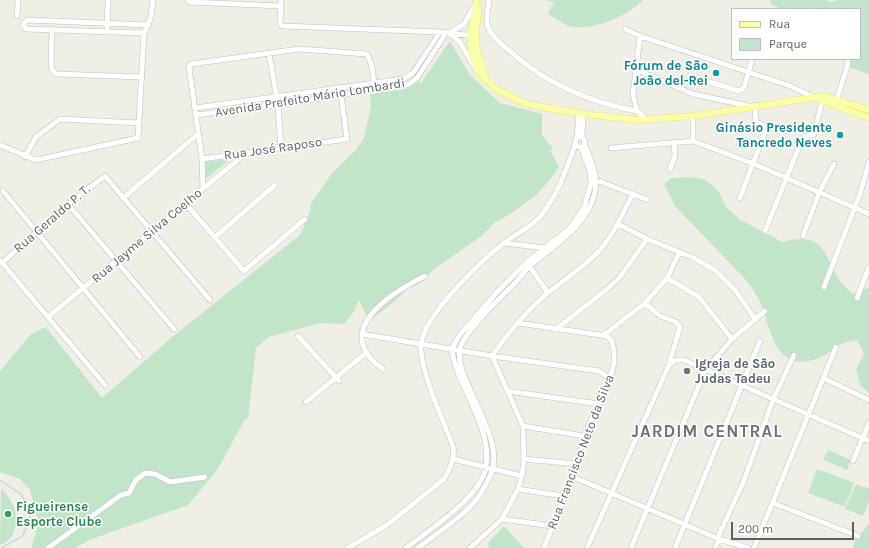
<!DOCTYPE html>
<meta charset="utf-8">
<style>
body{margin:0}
#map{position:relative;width:869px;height:548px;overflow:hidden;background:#efefe5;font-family:Karla,sans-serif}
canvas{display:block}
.legend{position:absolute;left:731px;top:8px;width:130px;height:52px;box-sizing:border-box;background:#fff;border:1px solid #bebfc1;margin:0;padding:5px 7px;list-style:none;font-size:12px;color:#5d5f65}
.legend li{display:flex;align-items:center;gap:8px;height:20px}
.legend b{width:20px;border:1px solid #bebfc1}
.scale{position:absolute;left:731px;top:522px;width:123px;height:18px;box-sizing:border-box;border:2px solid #5d5f65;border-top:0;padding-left:5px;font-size:12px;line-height:14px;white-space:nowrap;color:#5d5f65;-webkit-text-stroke:3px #fff;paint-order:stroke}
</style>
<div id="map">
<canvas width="869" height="548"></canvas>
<ul class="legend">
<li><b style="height:5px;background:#f9fdac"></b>Rua</li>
<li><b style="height:11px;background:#c2e5ca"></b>Parque</li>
</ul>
<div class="scale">200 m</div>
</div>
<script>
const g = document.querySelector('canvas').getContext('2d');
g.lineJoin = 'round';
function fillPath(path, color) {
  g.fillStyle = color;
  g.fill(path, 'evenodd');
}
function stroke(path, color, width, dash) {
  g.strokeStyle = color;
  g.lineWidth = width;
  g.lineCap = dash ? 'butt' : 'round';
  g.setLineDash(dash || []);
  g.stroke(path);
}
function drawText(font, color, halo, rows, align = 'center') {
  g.font = font + ' Karla,sans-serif';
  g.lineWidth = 3;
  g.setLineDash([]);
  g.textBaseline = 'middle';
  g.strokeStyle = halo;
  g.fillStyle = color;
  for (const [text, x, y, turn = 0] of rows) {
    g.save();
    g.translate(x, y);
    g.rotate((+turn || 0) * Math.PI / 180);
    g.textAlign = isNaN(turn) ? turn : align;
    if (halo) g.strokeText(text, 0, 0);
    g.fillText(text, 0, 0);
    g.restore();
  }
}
fillPath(new Path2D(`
 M545,0H643C627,16 597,29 573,27C565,26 555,18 548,14L554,2Z
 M770,0H827L828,2L839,0H869V74L851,68L842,59H860V9H782L772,5Z
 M450,41L470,75L500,103L542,114V135L550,145L553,146L551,152L559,167L548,182L536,195L509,215L495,222L483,235L434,269L422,282L407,289L395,301L369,321L359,300L353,313L344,324L320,323L269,337L256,348L248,418L245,419L218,469L188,505L89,540L75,548H31L39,523L30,490L20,479L0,472V371L31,334L46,327L102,398L171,338L300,235L311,209L310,205L332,173L355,151L364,138L371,106L370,94L405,89L418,82L421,83Z
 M230,159L206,179L205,162Z
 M690,177L706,180L719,192L726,207L739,219L782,242C825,231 822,252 840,281C843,286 849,290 853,294L869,287V393L860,385L856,369L864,354L857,340C851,341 844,342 839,345C831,350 823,358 813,360C778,370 771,334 763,309C759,298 753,289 746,280L675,206L664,184L672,178Z
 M828,450L851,460L847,470L823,460Z
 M817,469L854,483L845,507L808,493Z
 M856,484L869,489V501L863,516L845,509Z
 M1,488C3,491 5,492 7,495C20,511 21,537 0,545Z
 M869,523V548H853L855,538L862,532Z
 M504,526L524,548H490L487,544Z`), '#c2e5ca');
stroke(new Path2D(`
 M0,480L22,495L31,514L23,536L1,548`), '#a7c5fd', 1);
const minor = new Path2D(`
 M188,0L189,2L281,6
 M281,0L280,24L283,26L440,32L474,36
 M489,0C488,9 485,19 488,27C492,38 503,45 511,52C545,83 591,103 637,111
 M17,16L18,0
 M52,29L51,65L52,69L56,74L142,77
 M625,29L640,36L790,86L811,96
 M107,32L108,0
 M451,32L464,24L474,6
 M144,33L26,29L23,24L27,20L149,25
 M449,33L460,42L476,70
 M269,53L278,105L281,148
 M637,70L693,94L749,106
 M697,78L739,91L744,88L752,59
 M837,99L848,64L847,59
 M195,108L403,79L413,73L440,32
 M196,115L278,105L409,84L417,78L446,33
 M693,116V141
 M638,120L643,116L637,111L633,95L640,36
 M575 142a5 5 0 1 1 10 0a5 5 0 1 1-10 0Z
 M577,138L579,114
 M582,138L583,114
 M0,145L36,160L138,138L144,33L151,17L153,0
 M611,148L693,141L754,164L869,214
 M25,157L36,137L60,119L139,123
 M202,159L347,139L340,87
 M670,169L675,156L674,142
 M596,180L648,200
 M203,189L202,159L189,67L191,64L299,49L367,54L372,66L374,82
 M3,191L140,357
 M123,198L198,134
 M740,198L766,129L765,126L756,122L755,105
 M68,204L174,329
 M186,204L244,271L305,219
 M618,224L647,239L692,257L715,270L735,290L755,319
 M765,231L803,137L814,134L822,102
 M803,236L819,193L834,164
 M215,237L275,185
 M504,243L546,248
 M0,260L105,385
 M2,263L68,204L105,176L210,300
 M530,267L548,293
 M667,278L699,297L732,339
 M824,287L860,194L869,162
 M857,298L869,267
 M48,317L245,154
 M518,323L607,336L612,341L614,352V363L610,379L584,436L577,464L544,548
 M556,329L606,290L620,277L647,239
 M362,334L492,356L599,371L610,379
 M604,335L645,303L667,278L679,253
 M298,336L339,381
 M669,365L676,360H684L869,441
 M383,369C330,332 389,294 425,276
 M823,378L869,400
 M507,391L599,404
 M306,402L366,353
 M523,426L584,436
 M453,459L522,476
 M524,459L577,464
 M853,461L869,423
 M571,476L719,539L748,548
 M518,489L563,496
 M773,503L858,536
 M502,519L552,526
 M718,537L743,483L773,400L794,355
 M48,548L121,495L129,493L136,480L145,473L155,474L170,482L205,477
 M348,548L387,525L444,479C450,468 455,459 453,446C444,423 419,368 421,345C423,316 482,260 504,243C515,234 530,228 539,218C557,197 566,171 575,145
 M406,548C429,530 481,497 486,467C489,447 483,430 475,411C467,391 454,370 452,349L459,336L497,292L528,261L568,230L575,221L584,208L591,183L590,171L581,147
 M418,548C437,533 466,515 480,495C484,488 489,479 492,471C505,432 446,369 462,343C475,322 493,305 510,288C517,281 523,273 530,266C557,243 602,217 595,174C593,164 588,153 584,143
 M470,548L502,519L518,489L522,476L524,459L523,426L492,356C508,333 527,310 549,292C566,278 584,267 599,251C614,234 623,213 633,193
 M587,548L669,365L680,327L676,322L660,316L645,303
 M631,548L705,371L732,339L765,311
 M675,548L760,341
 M715,548L719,539
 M754,548L836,347`);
const major = new Path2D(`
 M477,0L470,35L472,55L478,72L496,89L522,102L537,106L583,114L638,120L693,116L824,96L869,110
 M479,9C474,40 474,47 486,77
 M812,97L869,118`);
stroke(minor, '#bcbdc3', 6);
stroke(major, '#eee45f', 7);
stroke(minor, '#fff', 5);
stroke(major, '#f9fdac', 6);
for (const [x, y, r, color] of [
 [716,73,4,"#0f9aa8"],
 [840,135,4,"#0f9aa8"],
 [687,371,4,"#6b7280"],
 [8,514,4,"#2e9e5b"]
]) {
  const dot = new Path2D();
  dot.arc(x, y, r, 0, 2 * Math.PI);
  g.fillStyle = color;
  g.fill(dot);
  stroke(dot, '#fff', 1.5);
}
drawText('bold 13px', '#0d838f', '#fff', [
 ["Fórum de São",708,66],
 ["João del-Rei",708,81],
 ["Ginásio Presidente",832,128],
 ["Tancredo Neves",832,143]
], 'right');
drawText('13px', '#5d5f65', '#fff', [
 ["Avenida Prefeito Mário Lombardi",310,98,-9],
 ["Rua José Raposo",273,149,-8],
 ["Rua Geraldo P. T.",52,219,-41],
 ["Rua Jayme Silva Coelho",147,236,-40],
 ["Rua Francisco Neto da Silva",581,452,-69]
]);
drawText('bold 13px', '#5b616d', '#fff', [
 ["Igreja de São",695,364],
 ["Judas Tadeu",695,379]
], 'left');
drawText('bold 13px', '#27864d', '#fff', [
 ["Figueirense",16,507],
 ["Esporte Clube",16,522]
], 'left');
g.letterSpacing = '1px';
drawText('bold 17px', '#6e7077', '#fff', [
 ["JARDIM CENTRAL",707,432]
]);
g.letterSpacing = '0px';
</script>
